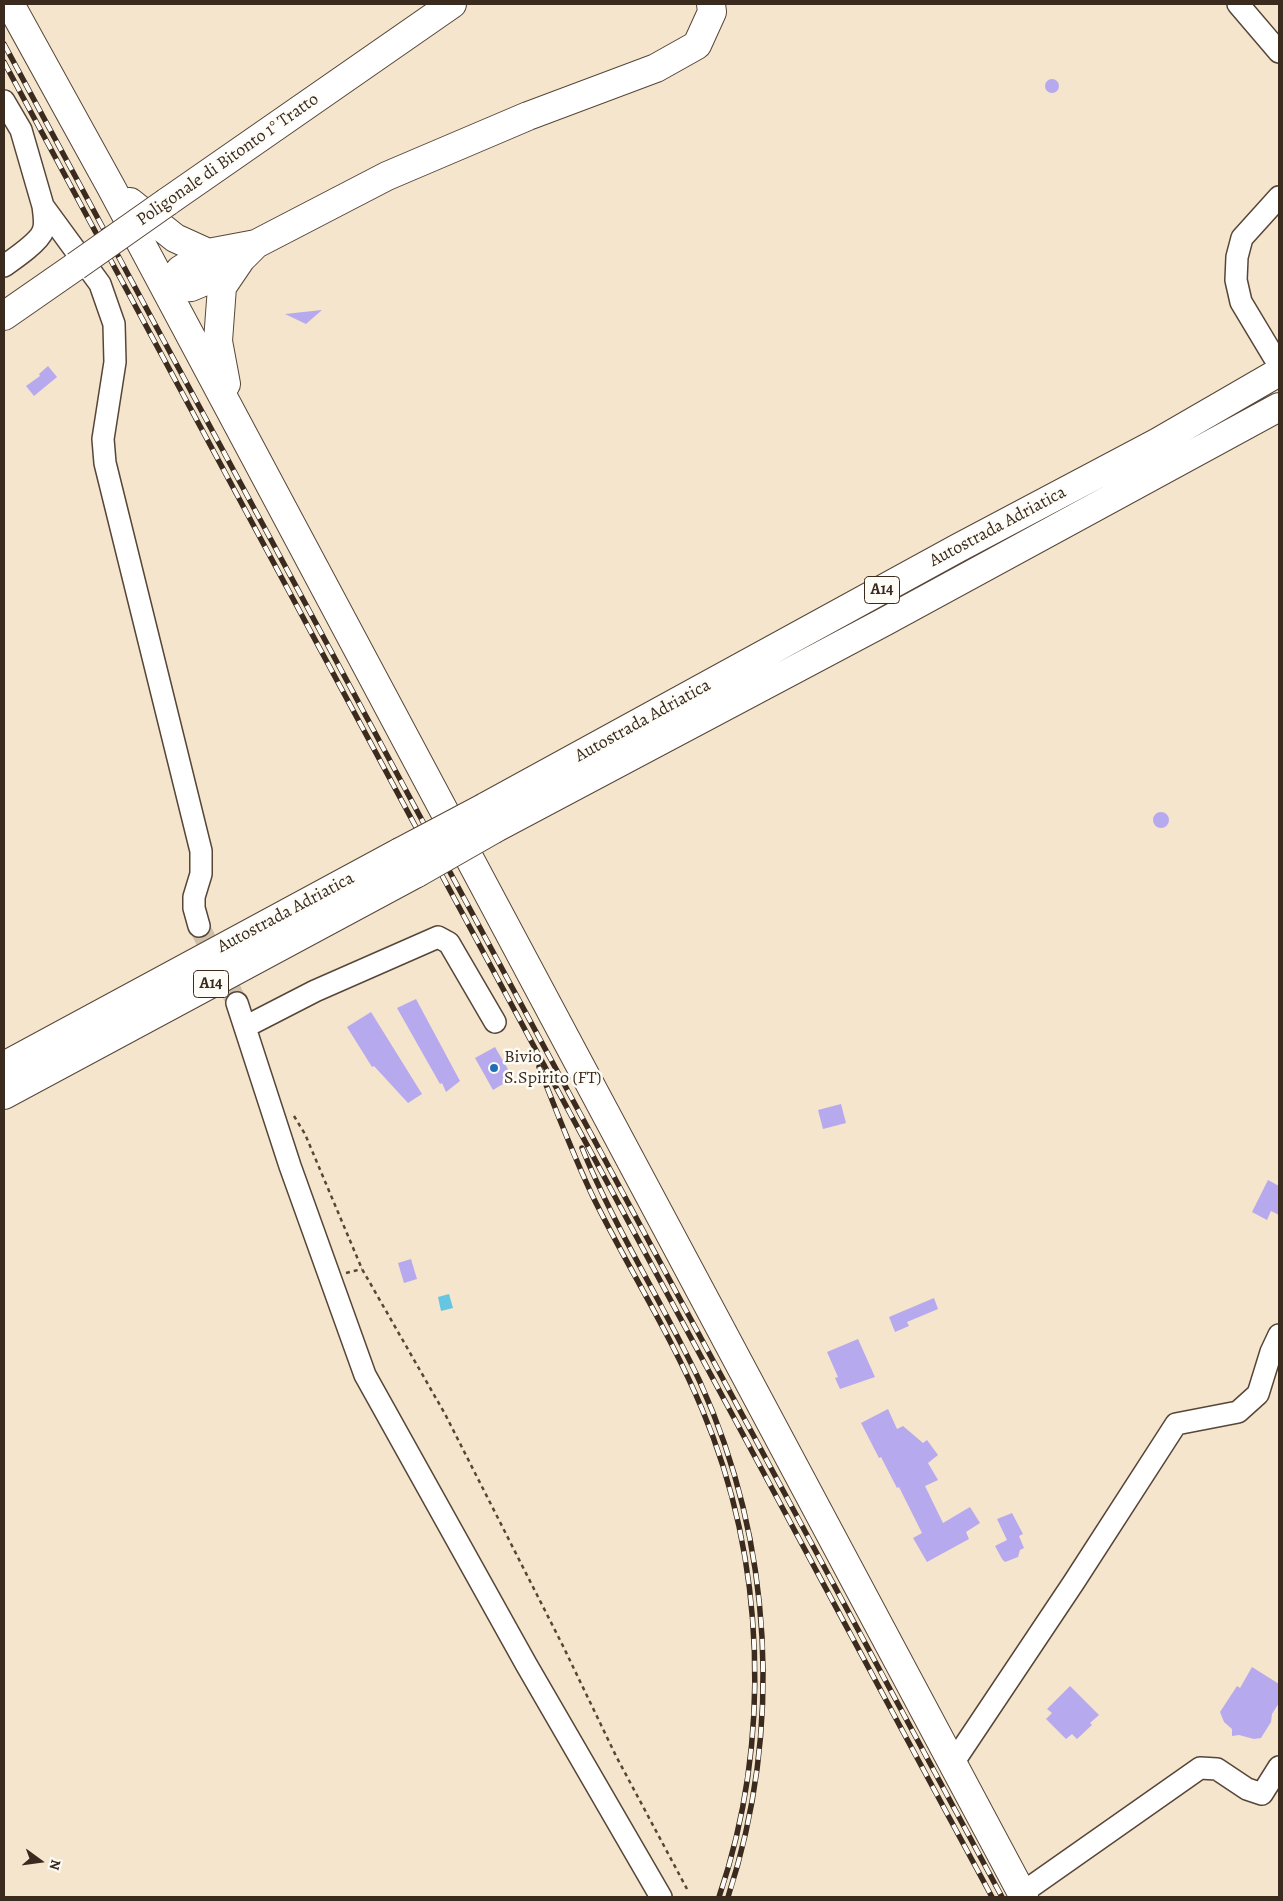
<!DOCTYPE html>
<meta charset="utf-8">
<style>
body{margin:0}
#map{position:relative;width:1283px;height:1901px;overflow:hidden;background:#f4e5cc;font-family:Alegreya,serif}
canvas{display:block}
.frame{position:absolute;inset:0;border:5px solid #3b2a1e;pointer-events:none}
.north{position:absolute;left:15px;top:1836px;width:50px;height:50px;-webkit-text-stroke:4px #fdfcf7;paint-order:stroke;rotate:104deg;font-size:14px;font-weight:700;line-height:20px;text-align:center;color:#3b2a1e}
.north::after{content:'';display:block;margin:auto;width:18px;height:22px;background:#3b2a1e;clip-path:polygon(50% 0,100% 100%,50% 72%,0 100%)}
</style>
<div id="map">
<canvas width="1283" height="1901"></canvas>
<div class="frame"></div>
<div class="north">N</div>
</div>
<script>
const c = document.querySelector('canvas').getContext('2d');
c.lineJoin = 'round';
function fillPath(path, color) { c.fillStyle = color; c.fill(path, 'evenodd'); }
function trace(path, color, width, dash) { c.strokeStyle = color; c.lineWidth = width; c.lineCap = dash ? 'butt' : 'round'; c.setLineDash(dash || []); c.stroke(path); }
function write(font, color, halo, rows, align = 'center') {
  c.font = font + ' Alegreya,serif'; c.lineWidth = 5; c.setLineDash([]); c.textBaseline = 'middle'; c.strokeStyle = halo; c.fillStyle = color; for (const [text, x, y, turn = 0] of rows) {
    c.save(); c.translate(x, y); c.rotate((+turn || 0) * Math.PI / 180); c.textAlign = isNaN(turn) ? turn : align; if (halo) c.strokeText(text, 0, 0); c.fillText(text, 0, 0); c.restore();
  }
}
const water = new Path2D(`
 M449,1294L453,1308L441,1311L438,1297Z`);
const building = new Path2D(`
 M1045 86a7 7 0 1 1 14 0a7 7 0 1 1-14 0Z
 M322,310L306,324L285,314Z
 M48,366L57,377L34,396L26,386L40,376L39,374Z
 M1153 820a8 8 0 1 1 16 0a8 8 0 1 1-16 0Z
 M416,999L460,1081L446,1092L442,1083L440,1084L397,1008Z
 M371,1012L422,1094L408,1103L374,1066L372,1067L347,1027Z
 M495,1047L513,1078L493,1090L475,1058Z
 M841,1104L846,1123L823,1129L818,1110Z
 M1268,1180L1279,1186V1215L1271,1211L1267,1220L1252,1212Z
 M411,1259L417,1279L404,1283L398,1263Z
 M934,1298L938,1309L907,1322L909,1326L895,1332L889,1317Z
 M858,1339L875,1377L840,1389L835,1378L838,1377L827,1352Z
 M888,1409L897,1429L903,1426L923,1443L927,1440L938,1455L928,1463L938,1480L925,1486L943,1523L970,1507L980,1523L966,1532L969,1539L927,1562L913,1538L922,1533L899,1487L897,1488L881,1457L879,1458L861,1423Z
 M1012,1513L1023,1534L1019,1536L1024,1548L1020,1550L1018,1557L1005,1562L1002,1559L995,1546L1007,1540L997,1519Z
 M1252,1667L1279,1684V1703L1272,1714L1271,1722L1261,1738L1254,1739L1239,1735L1232,1736V1729L1224,1722L1220,1712L1237,1686L1240,1688Z
 M1070,1686L1099,1715L1090,1723L1092,1725L1077,1739L1072,1734L1066,1739L1046,1719L1052,1713L1047,1709Z`);
const minorTunnel = new Path2D(`
 M199,926L237,1003`);
const path = new Path2D(`
 M294,1116L305,1134L362,1269L445,1414L563,1646L616,1756L687,1889
 M346,1273L362,1269`);
const minor = new Path2D(`
 M1238,4L1279,52
 M4,101L21,130L43,206C44,214 46,224 43,231C39,242 14,259 4,266
 M43,206L100,284L114,324L115,362L103,439L105,463L201,851V874L194,897V908L199,926
 M1274,357L1241,302L1236,280L1237,257L1242,238L1279,197
 M237,1003L290,1166L365,1375L526,1664L661,1897
 M245,1027L315,991L438,937L449,943L495,1022
 M953,1763L1074,1582L1176,1424L1238,1412L1258,1394L1271,1352L1279,1335
 M1022,1893L1200,1768L1217,1769L1247,1789L1262,1794L1279,1767`);
const major = new Path2D(`
 M10,4L111,187L1024,1897
 M130,202L175,238L208,253
 M167,202L452,4
 M166,289L180,270L208,253L256,244L387,176L528,116L656,68L697,45L712,12L711,4
 M166,289L191,287L234,269
 M4,316L76,266
 M226,384L218,341L222,287L241,259L256,244`);
const highway = new Path2D(`
 M485,807L958,548L1158,442L1279,372
 M494,829L884,622L1279,407
 M4,1066L400,852
 M4,1095L417,873`);
const rail = new Path2D(`
 M4,44L1002,1897
 M4,62L992,1897
 M539,1067C557,1112 574,1158 595,1201C630,1271 672,1337 702,1409C766,1561 772,1741 719,1897
 M582,1148C615,1229 663,1303 700,1382C773,1544 783,1728 728,1897`);
const majorBridge = new Path2D(`
 M76,266L167,202`);
const highwayBridge = new Path2D(`
 M400,852L485,807
 M417,873L494,829`);
const markers = [
 [494,1068,5,"#1f6fb2"]
];
const shields = [
 [882,590,35],
 [211,984,35]
];
const shieldNames = [
 ["A14",882,590],
 ["A14",211,984]
];
const streetNames = [
 ["Poligonale di Bitonto 1° Tratto",228,160,-35],
 ["Autostrada Adriatica",998,527,-28],
 ["Autostrada Adriatica",643,721,-29],
 ["Autostrada Adriatica",286,913,-28]
];
const poiNames = [
 ["Bivio",504,1058],
 ["S.Spirito (FT)",504,1079]
];
fillPath(water, '#64c6e2');
fillPath(building, '#b7a9ee');
trace(minorTunnel, '#cfc0a9', 21, [21, 11]);
trace(minor, '#574638', 24);
trace(major, '#574638', 30);
trace(highway, '#574638', 30);
trace(path, '#574638', 2.5, [4, 4]);
trace(minor, '#fff', 21);
trace(major, '#fff', 28);
trace(highway, '#fff', 28);
trace(rail, '#3b2a1e', 5.5);
trace(rail, '#fdfcf7', 4, [11]);
trace(majorBridge, '#574638', 30, []);
trace(highwayBridge, '#574638', 30, []);
trace(majorBridge, '#fff', 28);
trace(highwayBridge, '#fff', 28);
for (const [x, y, r, color] of markers) { const dot = new Path2D(); dot.arc(x, y, r, 0, 2 * Math.PI); c.fillStyle = color; c.fill(dot); trace(dot, '#fdfcf7', 2); }
for (const [x, y, w] of shields) { const box = new Path2D(); box.roundRect(x - w / 2, y - 13.5, w, 27, 4); c.fillStyle = '#fdfcf7'; c.fill(box); trace(box, '#3b2a1e', 1); }
write('bold 16px', '#3b2a1e', null, shieldNames);
write('18px', '#3b2a1e', '#fdfcf7', streetNames);
write('18px', '#3b2a1e', '#fdfcf7', poiNames, 'left');
</script>
